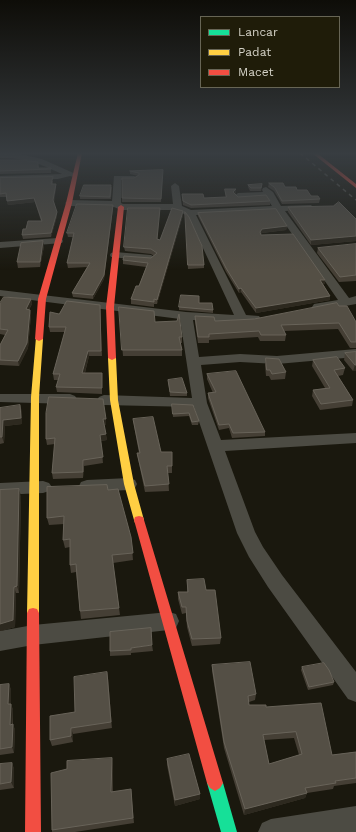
<!DOCTYPE html>
<style>
body{margin:0}
#map{position:relative;width:356px;height:832px;overflow:hidden;background:#1a180e;font-family:"Work Sans",sans-serif}
canvas{display:block}
.legend{position:absolute;left:200px;top:16px;width:140px;height:72px;box-sizing:border-box;background:#1f1c09;border:1px solid #676555;margin:0;padding:5px 7px;list-style:none;font-size:12px;color:#d4d2c7}
.legend li{display:flex;align-items:center;gap:8px;height:20px}
.legend b{width:20px;border:1px solid #676555}
</style>
<div id="map">
<canvas width="356" height="832"></canvas>
<ul class="legend">
<li><b style="height:5px;background:#16e098"></b>Lancar</li>
<li><b style="height:5px;background:#ffcf43"></b>Padat</li>
<li><b style="height:5px;background:#f24e42"></b>Macet</li>
</ul>
</div>
<script>
const c = document.querySelector('canvas').getContext('2d');
c.lineJoin = 'round';
function fillPath(path, color) { c.fillStyle = color; c.fill(path, 'evenodd'); }
function trace(path, color, width, dash) { c.strokeStyle = color; c.lineWidth = width; c.lineCap = dash ? 'butt' : 'round'; c.setLineDash(dash || []); c.stroke(path); }
const street = new Path2D(`
 M0,154H19L42,159L78,175L74,177L70,176L58,179L0,180V176L62,174C38,163 27,158 0,158Z
 M114,176H134L138,178L134,180H121V203L123,204H173L171,186L175,183L179,186L182,206L191,210L272,206L266,197L238,199L234,196L238,193L263,192L262,190L263,188L266,187L273,192L281,206L311,205L313,207L311,209L308,210L285,211L349,298L356,296V304L318,311L314,310L312,307L314,304L338,300L276,211L196,215L246,315L259,316L261,319L259,322C239,327 214,322 193,320L199,357L240,354L277,356L356,349V357L277,364L240,362L201,365L207,403L221,440L356,433V443L225,451L255,532L263,547L282,575L356,672V702L348,699L268,587L249,557L237,533L194,407L104,405L99,403L97,400L99,397L104,395L192,398L180,319L0,296V290L186,312L234,315L190,220L186,215L176,210H121L114,207L69,206L65,203L69,200L112,201Z
 M58,238L62,239L63,241L62,243L0,248V242Z
 M115,252L151,255L156,258L151,261L111,257L110,255L111,253Z
 M0,394H70L75,396L77,399L75,402L70,404L0,402Z
 M129,478L135,480L137,484L135,488L129,490L87,492L81,490L79,486L81,482L87,480Z
 M43,481L49,483L52,487L49,491L43,493L0,495V483Z
 M169,612L176,614L179,621L176,628L169,630L33,645L0,651V631L33,625Z
 M356,806V832H258L262,823L271,819Z`);
const fast = new Path2D(`
 M215,775L220,778L223,783L237,832H221L207,783L210,778Z`);
const slow = new Path2D(`
 M36,337H39L43,339L39,397V613L37,617L33,618L29,617L27,613L31,397Z
 M109,356H115L116,358L118,400L134,484L144,520L143,523L139,524L135,523L134,520L124,484L110,400L108,358Z`);
const jam = new Path2D(`
 M78,153H82L72,203L46,299L43,339L39,341L35,339L38,299L66,203Z
 M312,153H317L356,184V188Z
 M121,205L124,207L114,307L116,358L112,360L108,358L106,307L118,207Z
 M139,516L143,517L144,520L223,783L220,788L215,791L210,788L207,783L134,520L135,517Z
 M33,608L37,609L39,613L41,832H25L27,613L29,609Z`);
const rail = new Path2D(`
 M300,153L356,200`);
const wall = new Path2D(`
 M0,160L27,161L39,166V168H51V173L0,174Z
 M163,170L161,202H122V178H134L138,176L130,174V171Z
 M0,178L53,181V184L56,187L54,202L57,216L51,237L23,239L22,235L26,229L41,221L35,202L8,205L6,197H0Z
 M269,183L297,190L320,199L319,203L282,204L274,191L268,187Z
 M248,185L262,187L261,191H250L248,187Z
 M112,187L111,199H80V196Z
 M225,189H236V193L235,194L238,197L270,201V205L191,208L183,205L182,194L204,198H226Z
 M288,207L356,219V241L311,245L288,212Z
 M113,208L104,279L93,299L73,297L72,293L87,267L68,268L67,263L73,237H68L67,233Z
 M160,208L157,239L160,240L183,215L157,304H154V307L131,304V299L139,286L146,267L123,264V260L151,258L154,256L151,254L125,251L124,247Z
 M198,213L287,226L286,230L262,233L261,234V235L325,284H323L330,296V300L256,313L241,292L239,293L226,272L198,216Z
 M185,216L204,265V268L188,269Z
 M356,244V281L339,282L317,253L318,248Z
 M44,246L40,267L18,268L17,262Z
 M31,299L32,304L29,310H30L31,315L28,348L19,366L0,365V345L5,335L0,334V303Z
 M199,303L213,310V313L179,310V307Z
 M100,305L102,356H89L85,373H102V394L57,392L56,387L58,380H54L53,374L65,332H50L49,327L59,314Z
 M339,306L356,322V348H350L338,329L284,331L286,335L285,341H260L258,337L209,340V343H198L195,322V316L215,321L254,319Z
 M119,307L155,322L182,337V343H180L182,350V356H123Z
 M356,352V371H353L344,360L345,353Z
 M266,358L286,372L285,379L271,380L269,376H266L265,365Z
 M313,360L345,368L343,375L338,376L353,400L352,406L320,410L312,396L313,390L325,388L312,366Z
 M207,374L265,432V436L232,438L229,428L219,430L208,398V393H213L207,379Z
 M168,380L187,393V396H170Z
 M172,404L193,405L199,421L198,425H192L189,416L173,417Z
 M0,408L22,411V424L5,426L4,443L0,444Z
 M46,413L106,425H104L107,440L101,441L103,463L84,466L83,478L53,479L52,473L55,444L47,445L46,439Z
 M133,419L161,452H172V473H168L169,491L145,492L138,459L137,453H139L134,426Z
 M108,490L131,537L133,560L113,563L120,615L81,619L80,611L76,572L71,573L70,565V547L65,548L63,540L64,524L49,525L47,518Z
 M21,496L19,593H16L15,627L0,631Z
 M187,580L206,590L221,638L220,644L192,646L187,627L186,613L182,614L178,599V592H187Z
 M152,645L153,651L131,653V655L110,656V651Z
 M212,665L256,694L255,700L249,702V705L266,707L332,755L356,752V783L334,786L333,789L307,793L305,798L244,815L224,748L212,671ZM294,738L299,755L269,764L264,740Z
 M302,667L334,682L333,685L308,690L301,670Z
 M108,678L112,728L73,734V742L52,746L50,740L75,712Z
 M9,684L11,690V704L13,710V724L15,730L14,753L0,755V685Z
 M167,759L200,799L175,806L167,765Z
 M12,763L14,769V788L0,790V764Z
 M113,764V792L131,789L134,823L75,832H52V830Z`);
const shadedWall = new Path2D(`
 M56,184V187L54,204L53,200Z
 M236,189V193L232,196L233,192Z
 M34,198L35,202L8,205L7,201Z
 M113,205V208L104,279L93,299V295Z
 M160,208V212L157,243V239Z
 M183,211V215L157,304V300Z
 M57,212V216L51,237V233Z
 M287,226L286,230L262,233L260,235V232L262,229Z
 M356,236V241L311,245V240Z
 M43,241L44,246L40,267V262Z
 M320,280H325V284H320Z
 M241,288V292L239,293V289Z
 M330,296V300L256,313V308Z
 M31,299L32,304L26,314V309Z
 M30,310L31,315L28,348L19,366L18,361Z
 M88,351L89,356L83,379L82,373Z
 M355,365H356V371H353Z
 M20,405L22,411V424L5,426L4,443L2,437L3,420Z
 M103,419H106V425H104Z
 M106,434L107,440L100,441V435Z
 M83,460L84,466L83,478Z
 M19,489L21,496L19,593L17,586Z
 M14,587L16,593L15,627L0,631V624Z
 M107,672L108,678L112,728L111,722Z
 M9,684L11,690V710L8,704Z
 M11,704L13,710L12,730L10,725Z
 M13,724L15,730L14,753L12,747Z
 M71,728L73,734V742L71,736Z
 M112,758L113,764L112,797L111,792Z
 M12,763L14,769V788L11,782Z
 M307,793L305,798L244,815L245,809Z
 M200,794V799L175,806V800Z`);
const building = new Path2D(`
 M0,160H27V161L38,162V168H51V169L0,171Z
 M163,170L161,199L122,198V178H134L139,175V173L130,171Z
 M53,177L51,184H56L53,200L57,212L51,233L22,235L23,229H26L28,221H42L34,198L7,201L6,193L0,194V178Z
 M269,183H283L285,187H296L297,190H307L311,196H318L320,199L282,201L275,188Z
 M262,184L261,188H251L248,185Z
 M84,185H111L110,197L80,196Z
 M225,189H236L233,192L238,197L266,195L270,201L191,205L183,201L182,194H203L204,198L226,197Z
 M339,202L356,219V236L311,240L288,207L333,206Z
 M77,204L113,205L104,275L93,295L72,293L90,263H67L74,233H67Z
 M128,208H160L157,239L160,240L172,208L183,211L157,300L154,299V302L131,299L136,286H139L148,263L123,260L124,256L151,258L157,253L151,249L124,247Z
 M276,209L287,226L262,229L260,232L261,235L293,234L325,280H320L330,296L256,308L241,288L239,289L226,268L198,213Z
 M185,212L189,217L202,246L204,265H188Z
 M43,241L40,262H17L21,243Z
 M356,244V275L340,277L318,248Z
 M181,295L199,296V303H212L213,310L179,307Z
 M4,297L31,299L26,309L30,310L27,343L18,361L0,360V345L8,330L0,329V303Z
 M67,301L100,305L101,351H88L82,373H102V388L56,387L60,374H53L66,327H49L50,312L59,314Z
 M337,303L339,306H347L356,322V342H351L339,323L281,325L286,335H261L259,331L209,334V337H198L195,316L214,317L215,321L254,319Z
 M119,307L154,311L155,322L177,321L179,314L182,337H179L182,350H122Z
 M356,352V365H355L345,353Z
 M337,357L345,368L334,370L353,400L321,404L313,390L330,388L313,360Z
 M266,358L279,359L286,372L272,374L270,370H267Z
 M236,371L265,432L233,433L229,424L219,425L208,393L216,392L207,374Z
 M182,378L187,393L170,392L168,380Z
 M49,397L103,399L106,419H103L106,434L100,435L103,457L83,460V472L52,473L55,438L46,439V413Z
 M172,404L193,405L199,421L192,422L189,413L173,414Z
 M20,405L21,418L3,420L2,437H0V408Z
 M153,417L161,452H172V466H167L169,484L145,486L137,453H140L133,419Z
 M107,485L108,490L118,489L131,537L133,553L112,555L119,608L80,611L76,564L70,565V539L63,540L64,516L47,518V487Z
 M19,489L17,586L14,587L13,620L0,624V490Z
 M204,579L206,590H215L221,638L192,639L187,621L186,607H182L178,592H188L187,580Z
 M151,628L152,645L131,648V650L110,651V632Z
 M250,662L256,694L248,696L249,705H266V707L321,703L332,755L356,752V778L335,781L336,783L305,788L307,793L245,809L224,742L212,665ZM296,732L302,754L269,764L263,735Z
 M324,663L329,670L334,682L309,687L302,667Z
 M107,672L111,722L71,728V736L50,740V716L75,712L74,677Z
 M9,684L8,704H11L10,725L13,724L12,747L0,749V685Z
 M189,754L200,794L175,800L167,759Z
 M112,758L111,792L131,789L133,818L52,830L51,773L67,769V761Z
 M12,763L11,782L0,784V764Z`);
fillPath(street, '#4c4b43');
fillPath(fast, '#16e098');
fillPath(slow, '#ffcf43');
fillPath(jam, '#f24e42');
trace(rail, '#5a5952', 1.5, [4, 4]);
fillPath(wall, '#453f35');
fillPath(shadedWall, '#2d291f');
fillPath(building, '#544f45');
trace(building, '#686359', 1);
const sky = c.createLinearGradient(0, 0, 0, 270);
sky.addColorStop(0, '#0e0d08');
sky.addColorStop(0.57, '#383d41');
sky.addColorStop(1, '#383d4100');
c.fillStyle = sky;
c.fillRect(0, 0, 356, 270);
</script>
